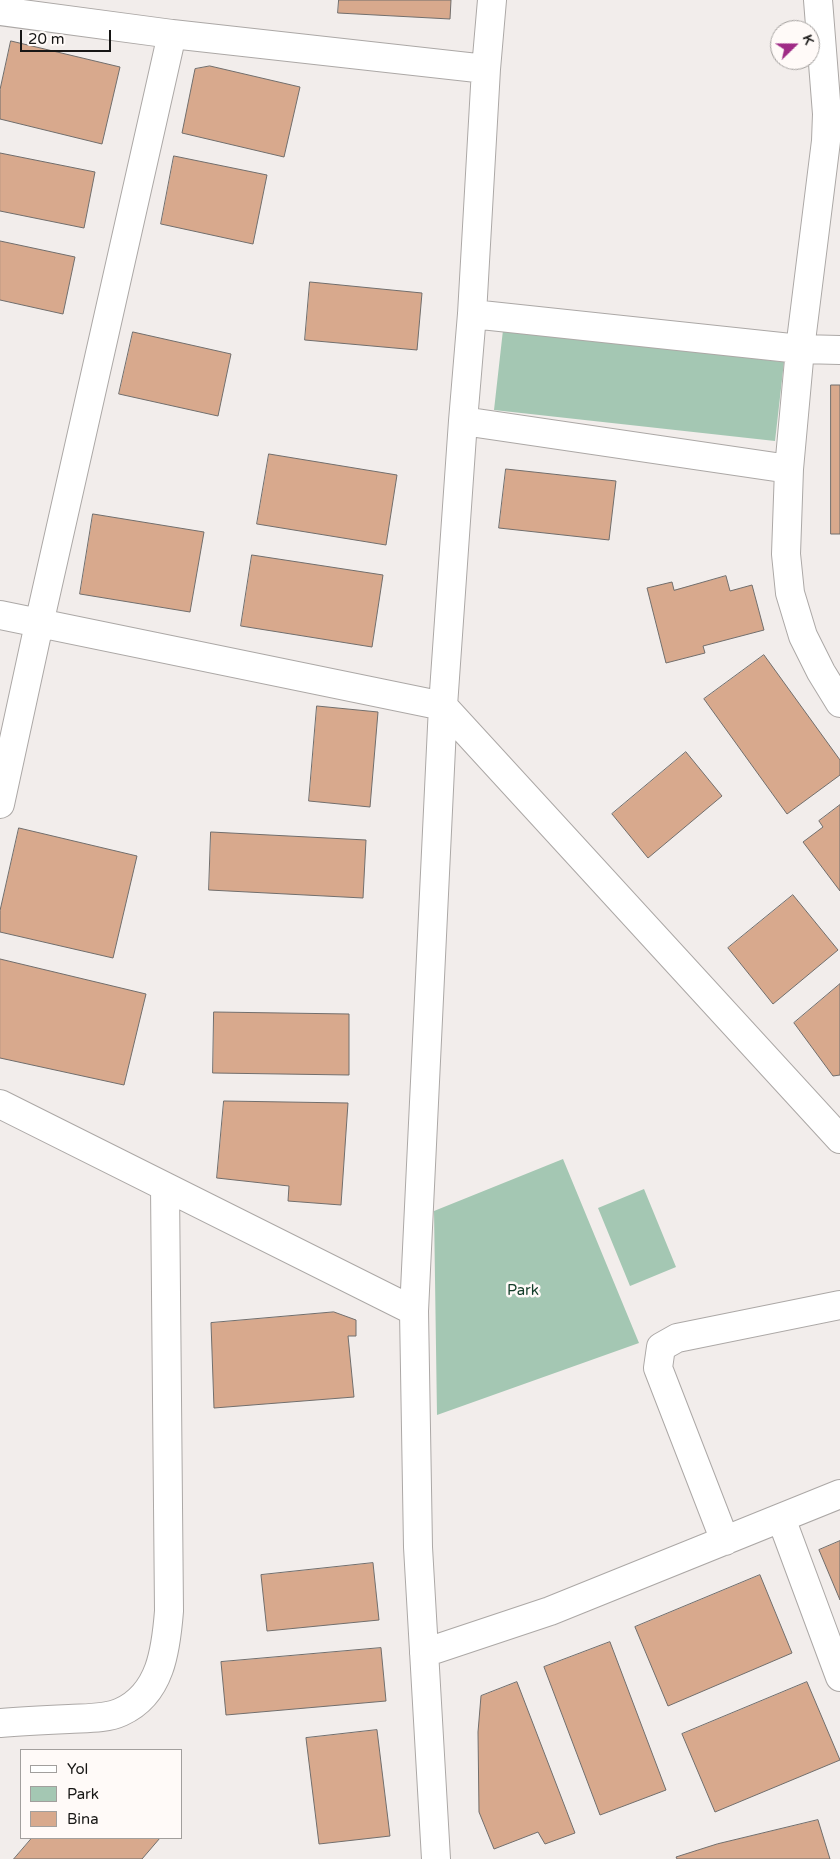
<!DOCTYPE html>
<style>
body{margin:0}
#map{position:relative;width:840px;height:1859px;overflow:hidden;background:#f2edeb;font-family:"Varela Round",sans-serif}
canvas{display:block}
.legend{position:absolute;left:20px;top:1749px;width:162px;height:90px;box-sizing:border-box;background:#fffaf8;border:1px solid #a29f9d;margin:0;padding:6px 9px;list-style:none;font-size:15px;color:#171615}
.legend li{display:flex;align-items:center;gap:10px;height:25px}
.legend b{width:25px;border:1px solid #a29f9d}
.north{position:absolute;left:770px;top:20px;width:50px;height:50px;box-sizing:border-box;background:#fffaf8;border:1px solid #a29f9d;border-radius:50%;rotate:68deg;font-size:14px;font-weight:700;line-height:20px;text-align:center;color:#171615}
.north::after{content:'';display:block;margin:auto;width:18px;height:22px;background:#9f2b86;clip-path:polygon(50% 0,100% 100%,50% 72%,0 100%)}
.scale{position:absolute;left:20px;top:30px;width:91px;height:22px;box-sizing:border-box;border:2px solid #171615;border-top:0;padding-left:6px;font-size:15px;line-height:18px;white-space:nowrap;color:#171615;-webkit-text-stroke:4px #fffaf8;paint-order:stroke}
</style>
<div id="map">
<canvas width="840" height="1859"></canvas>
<ul class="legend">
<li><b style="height:6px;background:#fff"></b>Yol</li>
<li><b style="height:14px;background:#a4c7b3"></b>Park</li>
<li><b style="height:14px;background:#d8a98d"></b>Bina</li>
</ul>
<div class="north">K</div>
<div class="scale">20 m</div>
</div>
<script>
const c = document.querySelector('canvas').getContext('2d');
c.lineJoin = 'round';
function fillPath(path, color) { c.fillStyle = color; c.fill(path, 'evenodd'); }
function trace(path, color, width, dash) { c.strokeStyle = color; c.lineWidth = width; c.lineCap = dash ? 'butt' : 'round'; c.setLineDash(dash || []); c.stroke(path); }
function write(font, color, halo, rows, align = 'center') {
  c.font = font + ' "Varela Round",sans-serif'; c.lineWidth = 5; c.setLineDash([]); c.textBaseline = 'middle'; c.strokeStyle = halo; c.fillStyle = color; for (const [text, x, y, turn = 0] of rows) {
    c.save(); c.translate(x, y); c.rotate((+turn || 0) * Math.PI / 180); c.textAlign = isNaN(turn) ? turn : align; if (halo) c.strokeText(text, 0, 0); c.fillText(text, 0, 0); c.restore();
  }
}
const green = new Path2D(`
 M503,330L784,362L775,441L494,410Z
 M563,1159L639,1343L437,1415L434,1211Z
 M644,1189L676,1267L630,1286L598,1208Z`);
const building = new Path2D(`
 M339,0H451L450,19L338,13Z
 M11,41L120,67L102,144L0,119V90Z
 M210,66L300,87L284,157L182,133L195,69Z
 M0,153L95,172L84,228L0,211Z
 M174,156L267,175L253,244L161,224Z
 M0,241L75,257L63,314L0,300Z
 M310,282L422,293L417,350L305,340Z
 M133,332L231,354L218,416L119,394Z
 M831,385H840V534H831Z
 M269,454L397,475L386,545L257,524Z
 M506,469L616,481L609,540L499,528Z
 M93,514L204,532L190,612L80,594Z
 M252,555L383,575L372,647L241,626Z
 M726,576L730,591L752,585L764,630L703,646L705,653L666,663L647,588L672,582L674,590Z
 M764,655L840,760V775L787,814L704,699Z
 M317,706L378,712L370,807L309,801Z
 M686,752L722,796L648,858L612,814Z
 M840,805V891L803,842L823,827L819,821Z
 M19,828L137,856L113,958L0,932V911Z
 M211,832L366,840L363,898L209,890Z
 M793,895L838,950L773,1004L728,948Z
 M0,959L146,994L124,1085L0,1058Z
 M840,984V1075L833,1076L794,1023Z
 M214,1012L349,1014V1075L213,1073Z
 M224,1101L348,1103L341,1205L288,1201L289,1186L217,1178Z
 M334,1312L356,1320V1336H348L354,1397L214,1408L211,1323Z
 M840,1541V1600L819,1550Z
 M373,1563L379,1620L267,1631L261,1575Z
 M760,1575L792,1653L668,1706L635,1627Z
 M610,1642L666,1790L600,1815L544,1667Z
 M381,1648L386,1701L226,1715L221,1662Z
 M517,1682L575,1833L545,1844L538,1832L494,1849L479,1812L478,1732L481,1696Z
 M807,1682L840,1760L715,1812L682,1734Z
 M377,1730L390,1836L319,1844L306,1738Z
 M818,1820L830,1859H677L676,1857L717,1844Z
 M32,1838H160L142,1859H14Z`);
const minor = new Path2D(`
 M818,0L827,114L826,141L800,349L789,469L786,554L790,593L803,636L821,672L840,703
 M0,11L172,34
 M472,314L800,349L840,350
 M463,421L789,469
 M0,615L443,706L840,1139
 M0,804L39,624L172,34L486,69
 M0,1104L414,1311
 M781,1518L840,1677
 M725,1541L658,1368L661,1347L677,1338L840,1305
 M424,1653L550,1611L840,1494
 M0,1723C23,1721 46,1720 69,1719C86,1718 106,1719 121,1712C161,1694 166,1649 169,1611L165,1187
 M436,1859L418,1547L414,1311L443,706L463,421L472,314L486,69L492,0`);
const parkNames = [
 ["Park",523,1291]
];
fillPath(green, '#a4c7b3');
fillPath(building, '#d8a98d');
trace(building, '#716e6c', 1);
trace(minor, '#aca8a6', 30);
trace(minor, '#fff', 28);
write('15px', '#133d29', '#fffaf8', parkNames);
</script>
